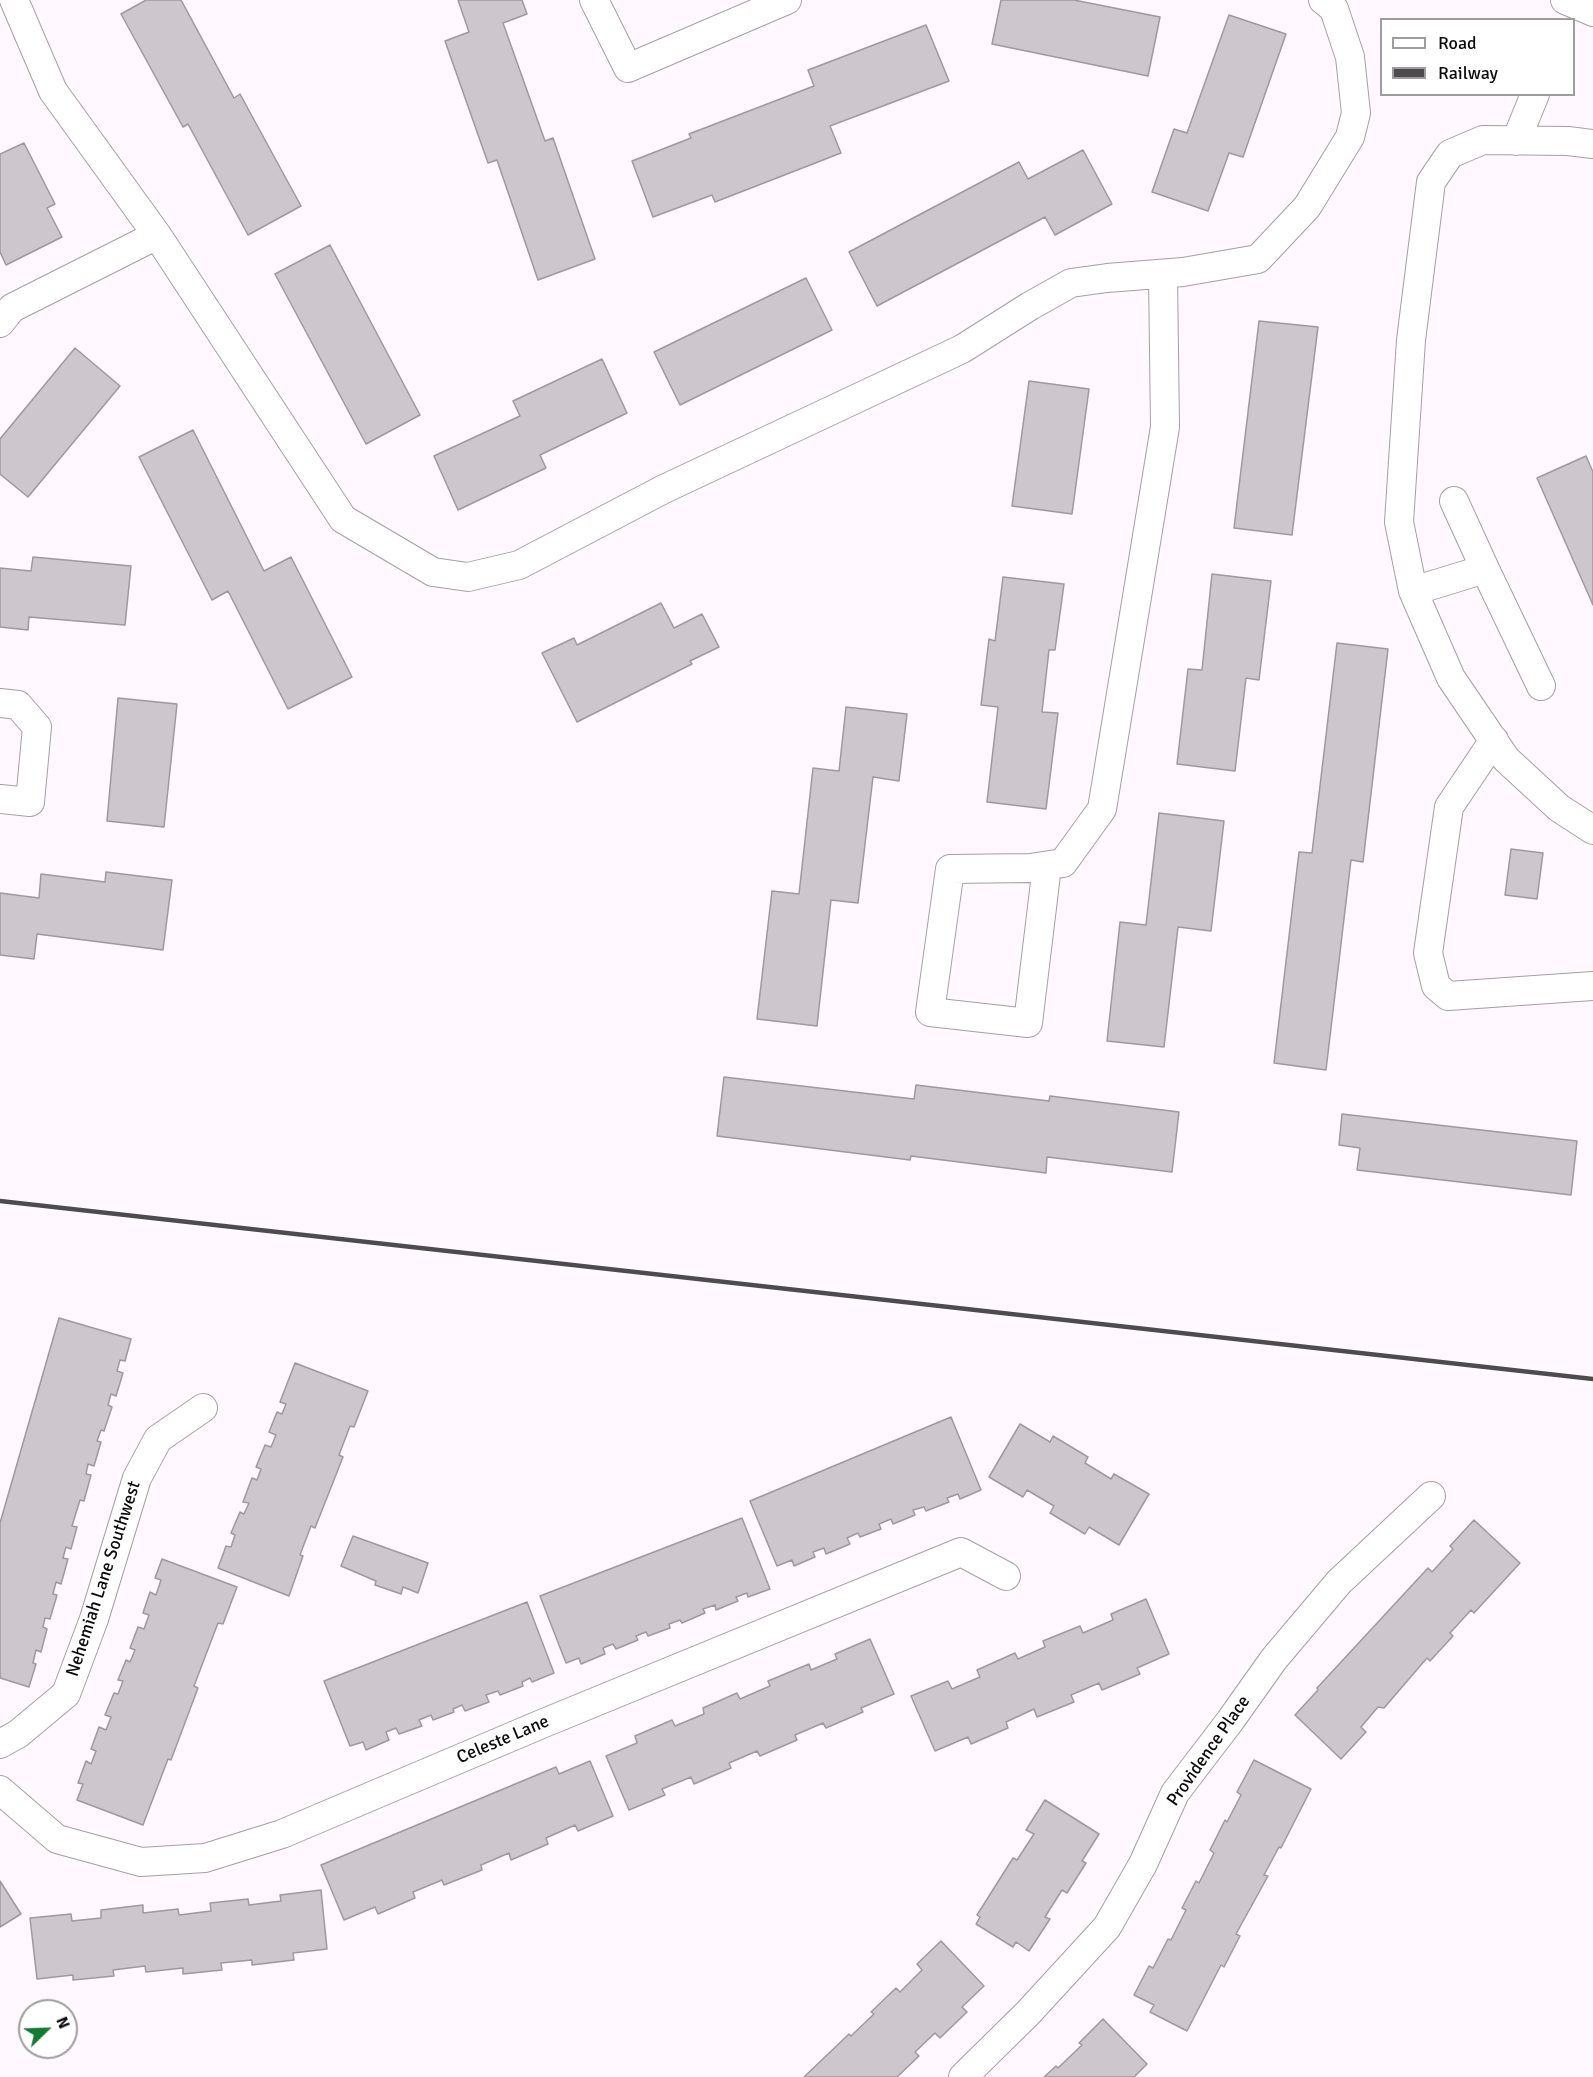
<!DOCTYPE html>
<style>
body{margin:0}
#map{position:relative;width:1593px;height:2077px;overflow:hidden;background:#fff8fe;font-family:Signika,sans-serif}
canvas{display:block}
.legend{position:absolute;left:1380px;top:18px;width:195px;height:78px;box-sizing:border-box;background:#fff;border:2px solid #9e9d9e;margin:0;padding:8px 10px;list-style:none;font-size:18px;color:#0c0a0c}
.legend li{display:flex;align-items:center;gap:12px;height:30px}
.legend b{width:30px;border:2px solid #9e9d9e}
.north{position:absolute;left:18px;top:1999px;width:60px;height:60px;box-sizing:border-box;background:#fff;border:2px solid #9e9d9e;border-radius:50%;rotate:67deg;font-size:16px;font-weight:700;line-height:24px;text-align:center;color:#0c0a0c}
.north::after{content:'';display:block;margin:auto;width:21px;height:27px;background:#117c30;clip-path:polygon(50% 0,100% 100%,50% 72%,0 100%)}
</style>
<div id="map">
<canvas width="1593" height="2077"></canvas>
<ul class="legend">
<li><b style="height:8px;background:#fff"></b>Road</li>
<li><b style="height:8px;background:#4e4b4e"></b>Railway</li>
</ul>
<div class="north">N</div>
</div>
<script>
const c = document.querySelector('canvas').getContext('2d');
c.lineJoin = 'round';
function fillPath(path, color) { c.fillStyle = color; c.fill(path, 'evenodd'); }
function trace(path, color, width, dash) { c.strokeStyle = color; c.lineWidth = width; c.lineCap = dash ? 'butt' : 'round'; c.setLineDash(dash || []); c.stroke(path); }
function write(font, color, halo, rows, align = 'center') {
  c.font = font + ' Signika,sans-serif'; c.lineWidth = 5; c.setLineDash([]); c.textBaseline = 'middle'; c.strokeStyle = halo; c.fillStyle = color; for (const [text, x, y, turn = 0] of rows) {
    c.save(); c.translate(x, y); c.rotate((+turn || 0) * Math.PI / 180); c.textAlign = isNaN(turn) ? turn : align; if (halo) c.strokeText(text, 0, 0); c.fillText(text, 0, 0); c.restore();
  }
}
const building = new Path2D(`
 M146,0H181L234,98L240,94L301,206L248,235L188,124L183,127L121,14Z
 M458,0H522L527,14L503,23L545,141L553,138L595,259L538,280L497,160L488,163L445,41L469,32Z
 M1001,0H1074L1160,17L1148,76L992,44Z
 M1229,15L1286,34L1243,157L1229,153L1208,211L1152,192L1174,129L1187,133Z
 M926,25L949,81L830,126L841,153L715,202L712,195L653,217L632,161L691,138L689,134L814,86L808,70Z
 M24,143L55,204L47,208L62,237L6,265L0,252V154Z
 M1083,150L1112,204L1055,235L1045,217L877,306L849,252L1019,162L1028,179Z
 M330,245L420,415L366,444L275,274Z
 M806,278L832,330L680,405L654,352Z
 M1259,321L1318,327L1292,535L1234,528Z
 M75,348L120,386L28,497L0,474V439Z
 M602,359L627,413L540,455L546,468L458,510L434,456L520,416L513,401Z
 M1029,381L1089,389L1072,514L1012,506Z
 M193,430L264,571L291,557L352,677L288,709L228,591L212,600L139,457Z
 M1586,456L1593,472V605L1537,478Z
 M33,557L131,566L125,625L29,617L28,630L0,627V568L31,571Z
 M1212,574L1271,581L1259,680L1246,678L1235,771L1177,764L1188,669L1202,670Z
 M1003,577L1064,584L1055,650H1049L1042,712L1058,713L1046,809L987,802L998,707L981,705L989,639L995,641Z
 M661,603L674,628L702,614L719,647L690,661L692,664L577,722L542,653L574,638L577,645Z
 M1337,643L1388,649L1363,862L1351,860L1326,1070L1274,1063L1299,852L1312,853Z
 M118,698L177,704L164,827L107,821Z
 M846,707L907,714L899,781L873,777L858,903L831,900L817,1026L757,1019L772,891L799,894L813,768L839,771Z
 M1159,813L1224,821L1211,931L1178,927L1164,1047L1107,1041L1120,922L1146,925Z
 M1511,849L1543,853L1537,899L1505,895Z
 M106,872L172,880L163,950L37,934L34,959L0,955V893L39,898L41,874L105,882Z
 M724,1077L914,1099L916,1085L1049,1101L1050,1096L1179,1112L1172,1172L1047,1157L1046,1173L911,1156L910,1160L717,1136Z
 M1342,1114L1577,1141L1571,1195L1357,1170L1360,1148L1339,1145Z
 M59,1318L131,1339L125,1361L120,1360L117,1371L123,1373L116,1396L111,1394L108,1405L112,1407L104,1431L101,1430L97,1441L101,1442L94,1466L88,1464L86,1474L91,1475L84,1501L80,1500L72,1526L77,1527L71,1549L66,1547L63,1558L68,1559L61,1584L56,1582L53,1594L57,1595L50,1619L45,1618L43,1627L47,1629L41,1652L36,1650L33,1663L36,1664L29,1687L0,1678V1523Z
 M295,1363L368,1391L354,1427L350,1426L339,1455L343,1457L315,1528L311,1526L300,1555L303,1556L289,1596L218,1568L226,1546L231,1547L235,1535L231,1533L240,1512L244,1514L249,1503L243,1502L252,1478L257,1480L261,1469L256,1467L265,1445L271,1447L276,1435L269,1432L277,1412L282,1414L286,1404L280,1402Z
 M951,1417L981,1490L960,1499L958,1494L947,1498L949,1502L926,1511L924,1507L913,1510L915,1515L893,1524L891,1519L879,1524L881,1529L860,1537L858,1533L847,1538L850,1544L826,1554L824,1548L813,1552L815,1557L794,1566L792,1560L777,1566L750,1501Z
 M1020,1424L1050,1442L1053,1436L1088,1457L1085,1463L1111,1479L1114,1474L1149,1494L1119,1545L1089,1527L1085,1534L1050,1513L1054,1506L1027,1490L1023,1497L989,1477Z
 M742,1518L770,1589L748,1597L747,1593L736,1597L738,1601L716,1610L715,1605L703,1609L705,1613L682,1623L680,1620L669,1624L670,1628L648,1636L646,1632L636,1636L638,1640L616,1649L613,1644L603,1648L605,1654L581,1664L579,1658L566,1663L540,1596Z
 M1474,1520L1520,1563L1474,1613L1471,1610L1450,1633L1453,1636L1430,1661L1427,1658L1384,1708L1378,1707L1361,1727L1366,1732L1341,1759L1295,1715L1318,1690L1317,1688L1428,1568L1432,1572L1453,1549L1450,1546Z
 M353,1536L428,1563L418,1593L403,1587L401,1594L375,1585L376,1581L341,1566Z
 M162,1559L237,1587L223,1624L218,1623L194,1686L198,1688L171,1760L168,1759L143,1825L77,1800L83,1784L78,1783L86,1761L91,1764L96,1751L91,1749L99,1727L106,1730L111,1717L105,1715L114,1693L118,1694L123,1681L118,1680L126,1660L130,1662L135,1650L130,1648L138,1627L144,1629L149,1615L143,1613L150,1592L156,1595L161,1580L155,1578Z
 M1146,1599L1169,1654L1137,1668L1140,1674L1102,1690L1099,1683L1071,1695L1074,1702L1037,1717L1034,1709L1006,1722L1008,1728L971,1744L968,1737L935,1751L911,1696L948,1681L952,1689L980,1677L977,1670L1015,1653L1018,1659L1045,1647L1043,1641L1080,1626L1083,1633L1113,1620L1111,1614Z
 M527,1602L554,1673L532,1682L530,1678L522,1682L523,1686L500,1695L498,1691L486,1695L489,1702L465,1711L462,1705L453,1709L454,1712L433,1720L431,1715L419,1720L422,1726L399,1734L396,1728L386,1732L389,1740L366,1750L363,1742L350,1746L324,1681Z
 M870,1639L894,1694L861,1708L863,1712L826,1728L823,1723L795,1735L797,1740L760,1756L757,1751L729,1763L731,1768L694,1784L691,1777L662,1789L665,1795L629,1810L606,1756L637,1743L635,1736L672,1720L675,1726L704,1714L703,1708L737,1693L740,1699L770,1686L768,1681L809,1664L811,1670L837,1659L835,1654Z
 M1254,1760L1311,1789L1281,1848L1279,1847L1264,1875L1268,1876L1236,1934L1240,1936L1224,1967L1221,1965L1187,2031L1150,2012L1154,2005L1134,1995L1149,1966L1153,1968L1168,1939L1171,1940L1186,1910L1182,1908L1196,1881L1199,1883L1214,1853L1210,1850L1225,1820L1227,1822L1241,1795L1237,1792Z
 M590,1761L613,1816L578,1831L575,1825L546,1838L548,1844L511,1860L509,1853L481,1865L482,1870L444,1885L442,1880L413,1892L415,1898L378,1914L375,1907L344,1920L321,1865L556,1767L559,1774Z
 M1045,1800L1099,1834L1082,1861L1086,1863L1067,1893L1062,1890L1045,1917L1050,1919L1029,1951L1016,1942L1013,1947L976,1924L980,1917L977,1915L1013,1858L1017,1860L1034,1834L1026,1830Z
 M0,1881L21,1914L0,1927Z
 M321,1890L327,1949L293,1953L294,1960L252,1965V1960L221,1963L222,1970L183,1974V1968L146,1972L145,1966L113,1970L114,1976L73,1980V1975L37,1979L30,1918L71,1914L72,1921L101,1918V1910L143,1905V1913L178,1909L179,1915L211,1911L210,1903L248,1899L249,1905L281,1901L280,1895Z
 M941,1941L984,1986L962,2007L967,2012L940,2038L935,2033L915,2052L919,2056L897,2077H804L849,2034L851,2036L874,2014L871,2012L896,1988L900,1992L922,1970L917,1964Z
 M1103,2019L1147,2064L1134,2077H1044L1056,2066L1058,2068L1082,2045L1079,2043Z`);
const minor = new Path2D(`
 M14,0L53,91L157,235L343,519L433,572L468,577L519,565L664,489L962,349L1030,306L1071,283L1107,278L1183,272L1258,259L1307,207L1350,137L1356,113L1350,57L1334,9L1323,0
 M594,0L628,68L787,0
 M1565,0L1593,12
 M1516,141L1535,94
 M1593,144L1568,141L1483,140L1450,154L1431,182L1411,340L1399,522L1413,591L1451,678L1506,759L1559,808L1593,830
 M0,323L12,308L157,235
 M1454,501L1485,569
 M1413,591L1485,569L1541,686
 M0,703L18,705L37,727L30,802L0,799
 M1494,740L1449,807L1428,953L1436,986L1448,996L1593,986
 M1047,866L1028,1023L930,1012L950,869L1030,868L1063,863L1102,809L1165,427L1163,274
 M0,1744L18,1734L66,1694L94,1619L137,1478L158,1439L203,1408
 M0,1790L57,1839L141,1862L205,1858L282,1834L544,1723L961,1552L1006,1576
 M963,2077L1028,2013L1107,1927L1143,1864L1175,1793L1230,1721L1274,1659L1339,1582L1431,1496`);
const rail = new Path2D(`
 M0,1201L1593,1379`);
const streetNames = [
 ["Nehemiah Lane Southwest",104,1579,-72],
 ["Celeste Lane",503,1740,-23],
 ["Providence Place",1209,1751,-55]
];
fillPath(building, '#cdc7cd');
trace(building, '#9f999e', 1.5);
trace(minor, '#a59fa4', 30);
trace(minor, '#fff', 28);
trace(rail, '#4e4b4e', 4.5);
write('18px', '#0c0a0c', '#fff', streetNames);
</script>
